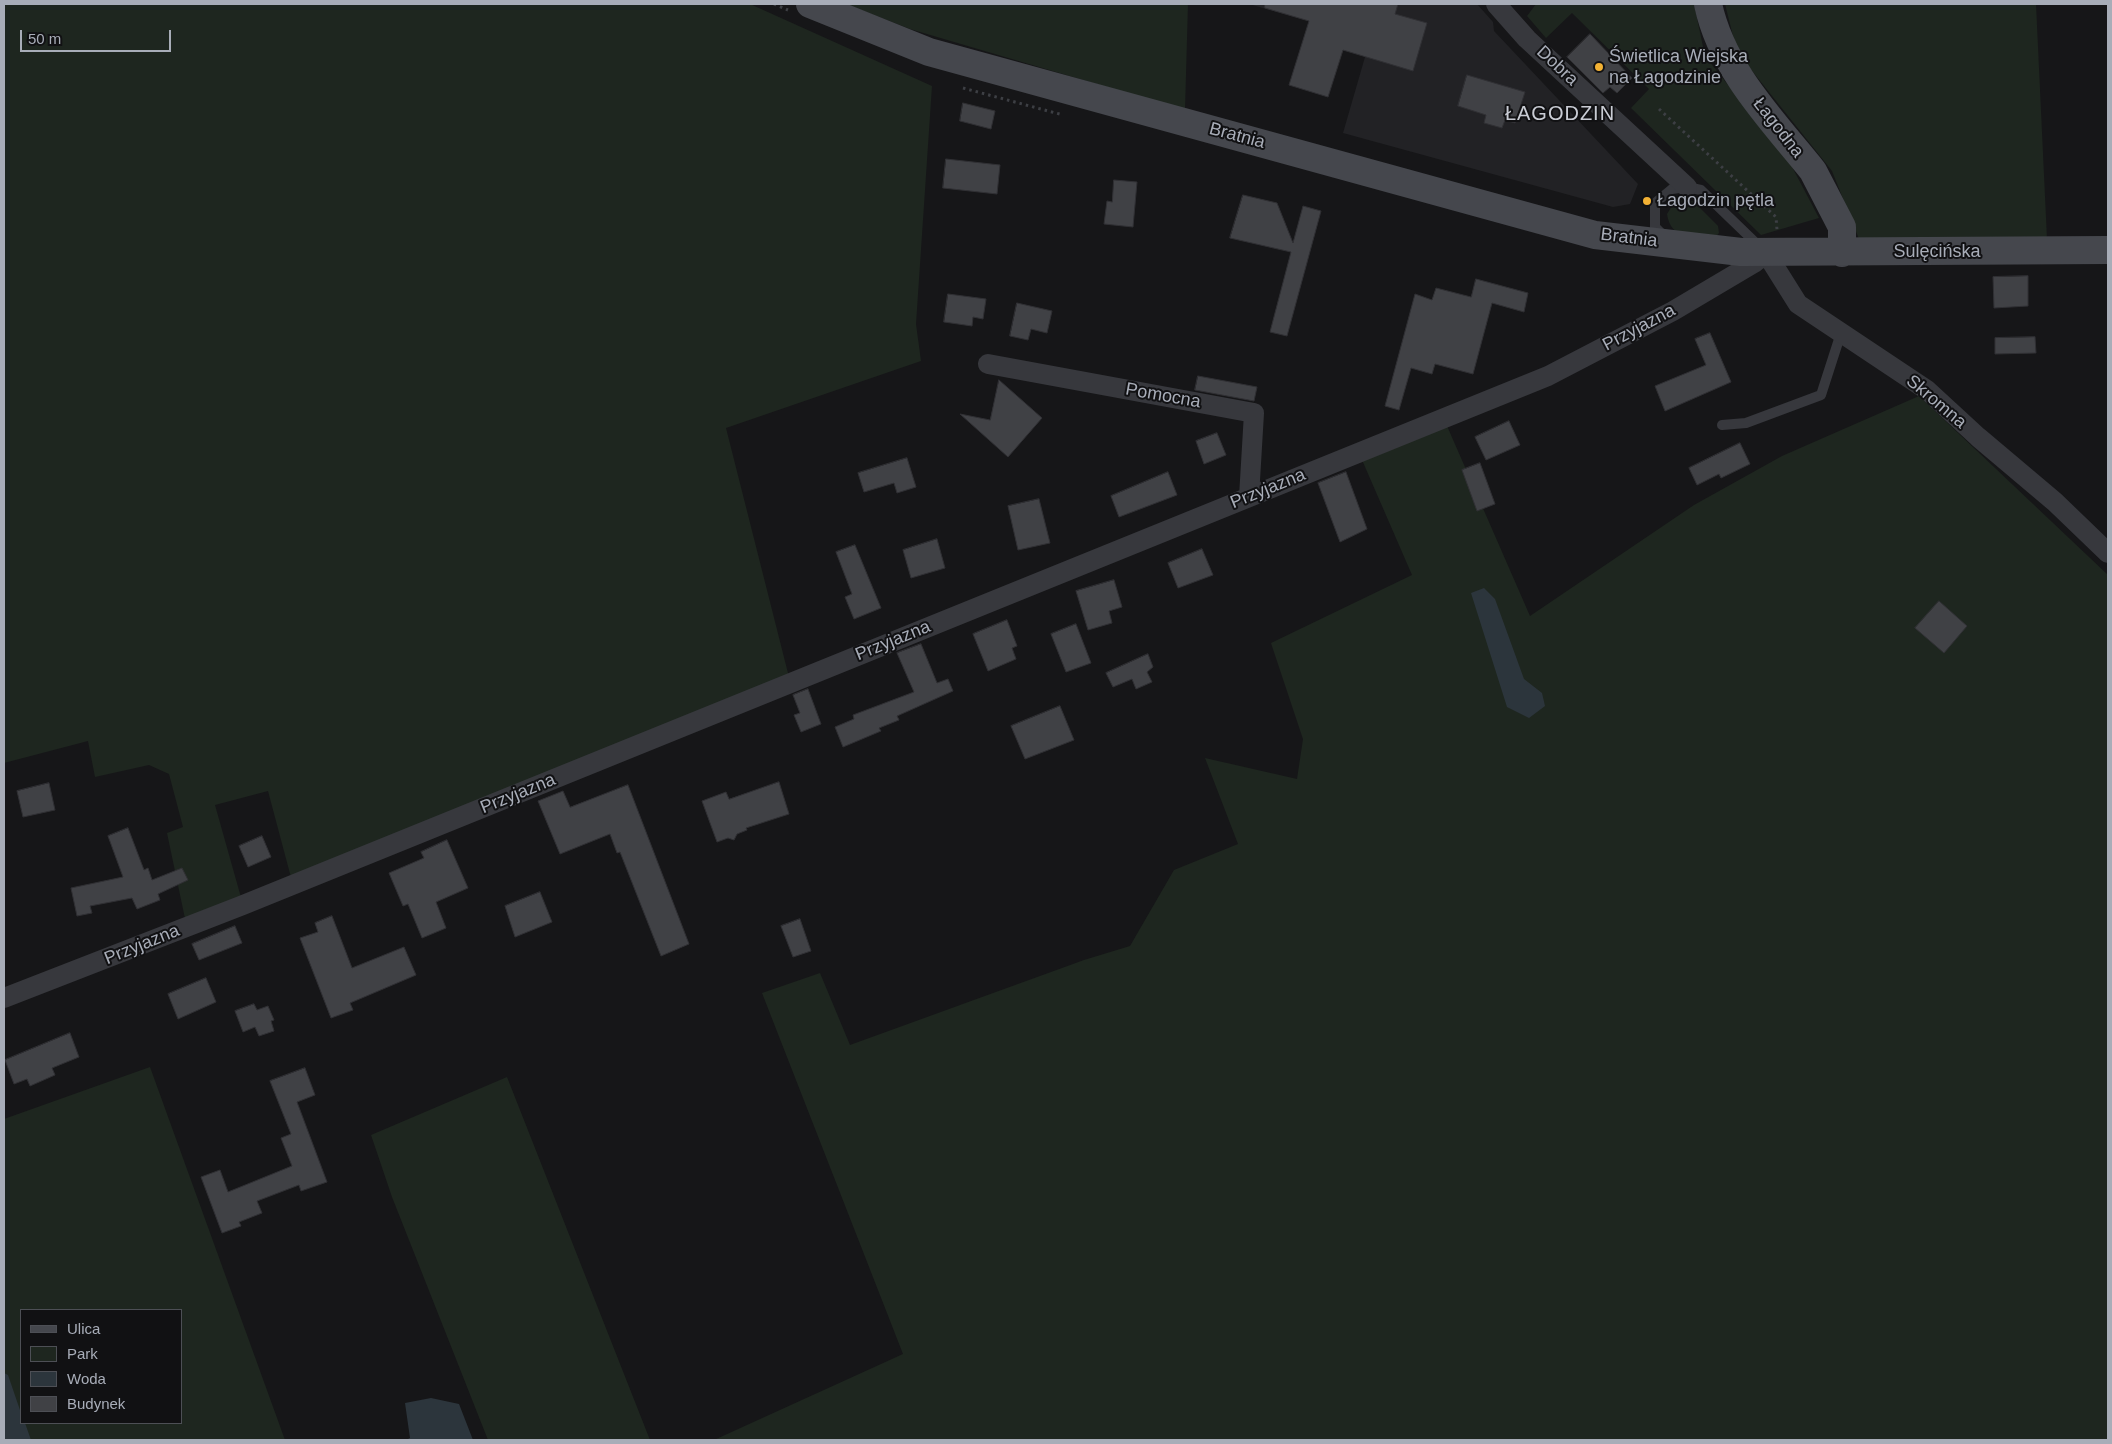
<!DOCTYPE html>
<meta charset="utf-8">
<style>
body{margin:0}
#map{position:relative;width:2112px;height:1444px;overflow:hidden;background:#161618;font-family:Arial,sans-serif}
canvas{display:block}
.frame{position:absolute;inset:0;border:5px solid #a8adb8;pointer-events:none}
.legend{position:absolute;left:20px;top:1309px;width:162px;height:115px;box-sizing:border-box;background:#111113;border:1px solid #4d4f55;margin:0;padding:6px 9px;list-style:none;font-size:15px;color:#a8adb8}
.legend li{display:flex;align-items:center;gap:10px;height:25px}
.legend b{width:25px;border:1px solid #4d4f55}
.scale{position:absolute;left:20px;top:30px;width:151px;height:22px;box-sizing:border-box;border:2px solid #a8adb8;border-top:0;padding-left:6px;font-size:15px;line-height:18px;white-space:nowrap;color:#a8adb8;-webkit-text-stroke:4px #111113;paint-order:stroke}
</style>
<div id="map">
<canvas width="2112" height="1444"></canvas>
<div class="frame"></div>
<ul class="legend">
<li><b style="height:6px;background:#45474d"></b>Ulica</li>
<li><b style="height:14px;background:#1e261f"></b>Park</li>
<li><b style="height:14px;background:#2c353c"></b>Woda</li>
<li><b style="height:14px;background:#404145"></b>Budynek</li>
</ul>
<div class="scale">50 m</div>
</div>
<script>
const c = document.querySelector('canvas').getContext('2d');
c.lineJoin = 'round';
function fillPath(path, color) { c.fillStyle = color; c.fill(path, 'evenodd'); }
function trace(path, color, width, dash) { c.strokeStyle = color; c.lineWidth = width; c.lineCap = dash ? 'butt' : 'round'; c.setLineDash(dash || []); c.stroke(path); }
function write(font, color, halo, rows, align = 'center') {
  c.font = font + ' Arial,sans-serif'; c.lineWidth = 4; c.setLineDash([]); c.textBaseline = 'middle'; c.strokeStyle = halo; c.fillStyle = color; for (const [text, x, y, turn = 0] of rows) {
    c.save(); c.translate(x, y); c.rotate((+turn || 0) * Math.PI / 180); c.textAlign = isNaN(turn) ? turn : align; if (halo) c.strokeText(text, 0, 0); c.fillText(text, 0, 0); c.restore();
  }
}
const built = new Path2D(`
 M1249,4H1477L1493,22L1494,31L1638,184L1630,204L1613,207L1343,133L1365,57L1364,37Z`);
const green = new Path2D(`
 M4,4H750L932,86L916,324L921,361L726,428L791,685L293,885L268,791L215,805L244,908L187,928L167,833L183,827L169,774L149,765L95,777L88,741L4,763Z
 M846,4H1188L1185,110L910,29Z
 M1536,4H1694L1705,56L1790,163L1819,218L1761,235L1631,108L1649,89L1572,13L1546,38L1527,16Z
 M1725,4H2036L2047,239H1859L1832,171L1737,52Z
 M1681,200L1693,201L1718,226L1719,233L1715,238C1693,236 1671,241 1667,214L1672,206Z
 M1919,396L2108,575V1440H714L903,1354L762,993L820,973L850,1045L1084,960L1130,946L1174,870L1238,844L1205,758L1297,779L1303,739L1271,643L1412,575L1359,453L1444,419L1530,616L1694,505L1782,456Z
 M150,1067L285,1440H4V1119ZM21,1310H181V1423H21Z
 M507,1077L650,1440H488L392,1197L371,1135Z`);
const water = new Path2D(`
 M1484,588L1495,599L1524,679L1542,693L1545,706L1529,718L1507,707L1471,593Z
 M4,1373L8,1375L21,1413V1423H25L31,1440H4Z
 M431,1398L459,1404L473,1440H406L410,1438L405,1403Z`);
const building = new Path2D(`
 M1265,4H1398L1395,14L1427,23L1413,71L1343,50L1328,97L1289,85L1309,21L1265,8Z
 M1590,34L1632,78L1617,93L1610,87L1603,93L1567,57Z
 M1467,75L1525,92L1515,123L1505,120L1502,128L1484,123L1486,115L1458,106Z
 M963,103L995,111L991,129L960,121Z
 M946,159L1000,165L997,194L943,188Z
 M1114,180L1137,182L1133,227L1104,224L1107,201L1112,202Z
 M1243,195L1277,203L1293,243L1303,206L1321,211L1287,336L1270,332L1291,252L1230,238Z
 M2028,276V306L1994,308L1993,277Z
 M1476,279L1528,293L1524,312L1492,303L1473,374L1435,364L1432,374L1411,368L1399,410L1385,406L1415,294L1432,300L1436,288L1471,297Z
 M948,294L986,299L983,319L973,317L972,326L944,322Z
 M1017,303L1052,311L1047,333L1031,329L1028,340L1010,336Z
 M1710,333L1731,382L1665,411L1655,386L1706,365L1695,339Z
 M2035,337L2036,353L1995,354V338Z
 M1198,376L1257,387L1254,401L1195,390Z
 M999,380L1042,418L1008,457L960,414L990,420Z
 M1509,421L1520,445L1486,460L1475,437Z
 M1217,433L1226,455L1204,464L1196,441Z
 M1740,443L1750,464L1721,478L1719,474L1697,485L1689,468Z
 M907,458L916,487L897,493L894,483L864,492L858,473Z
 M1480,463L1495,504L1477,511L1462,470Z
 M1168,472L1177,495L1119,517L1111,496Z
 M1346,472L1367,529L1340,542L1318,483Z
 M1039,499L1050,543L1018,550L1008,506Z
 M937,539L945,568L911,578L903,550Z
 M855,545L881,608L854,619L845,597L852,594L836,552Z
 M1202,549L1213,575L1178,588L1168,563Z
 M1114,580L1122,607L1109,611L1112,623L1088,630L1076,591Z
 M1939,601L1967,626L1944,653L1915,628Z
 M1007,620L1017,646L1012,648L1016,659L988,671L973,634Z
 M1076,624L1091,663L1066,672L1051,634Z
 M921,644L937,683L948,679L953,691L897,716L899,720L879,728L881,731L843,747L835,727L854,719L853,715L914,692L897,653Z
 M1148,654L1153,667L1147,672L1152,682L1136,689L1132,679L1113,687L1106,673Z
 M808,689L821,724L801,732L794,715L800,713L793,695Z
 M1060,706L1074,740L1025,759L1011,726Z
 M779,782L789,814L746,828L747,830L737,834L734,840L728,838L717,842L702,801L726,792L729,799Z
 M49,783L55,810L23,817L17,791Z
 M628,785L689,944L661,956L620,852L617,853L610,834L560,854L538,801L563,791L570,807Z
 M128,828L144,870L148,868L152,880L182,868L188,880L158,894L160,900L137,909L132,898L90,906L92,913L77,916L71,888L123,877L108,836Z
 M262,836L271,857L248,867L239,846Z
 M447,840L468,888L436,902L446,928L422,938L408,904L403,906L389,873L424,858L421,852Z
 M540,892L552,922L515,937L505,906Z
 M332,916L352,968L404,947L416,975L350,1003L353,1010L331,1018L300,938L318,932L315,923Z
 M800,919L811,951L793,957L781,926Z
 M235,926L242,943L199,960L192,944Z
 M206,978L216,1002L178,1019L168,994Z
 M254,1004L257,1010L268,1006L274,1020L271,1021L274,1031L259,1036L255,1027L243,1032L235,1011Z
 M70,1033L79,1057L52,1068L55,1075L30,1086L27,1079L14,1084L5,1060Z
 M305,1068L315,1095L297,1102L327,1182L301,1191L299,1185L257,1201L262,1213L239,1222L241,1226L222,1233L201,1177L220,1170L228,1192L292,1166L281,1138L291,1134L270,1081Z`);
const path = new Path2D(`
 M774,4L788,10
 M963,88L1063,115
 M1659,109L1776,217L1777,230`);
const lane = new Path2D(`
 M1666,238L1655,227V203L1672,189L1687,187L1701,190L1760,247
 M1722,425L1746,423L1821,395L1841,333`);
const street = new Path2D(`
 M1496,4L1527,39L1687,187
 M988,364L1254,413L1249,497
 M4,998L243,905L1548,376L1673,311L1754,263L1766,253L1798,304L1927,390L1978,437L2055,502L2108,553`);
const secondary = new Path2D(`
 M810,4L929,52L1595,235L1741,252L2108,250
 M1708,4C1722,70 1772,120 1813,171L1842,227V253`);
const markers = [
 [1599,67,5,"#f2b134"],
 [1647,201,5,"#f2b134"]
];
const poiNames = [
 ["Świetlica Wiejska",1609,57],
 ["na Łagodzinie",1609,78],
 ["Łagodzin pętla",1657,201]
];
const streetNames = [
 ["Dobra",1557,66,43],
 ["Łagodna",1778,128,52],
 ["Bratnia",1237,136,15],
 ["Bratnia",1629,238,7],
 ["Sulęcińska",1937,252],
 ["Przyjazna",1639,328,-28],
 ["Pomocna",1163,396,10],
 ["Skromna",1936,402,40],
 ["Przyjazna",1268,489,-22],
 ["Przyjazna",893,641,-22],
 ["Przyjazna",518,794,-22],
 ["Przyjazna",142,945,-22]
];
const quarterNames = [
 ["ŁAGODZIN",1560,114]
];
fillPath(built, '#222225');
fillPath(green, '#1e261f');
fillPath(water, '#2c353c');
fillPath(building, '#404145');
trace(building, '#303034', 1);
trace(path, '#3d3f44', 3, [2.5, 4]);
trace(lane, '#37383d', 10);
trace(street, '#37383d', 20);
trace(secondary, '#45474d', 28);
for (const [x, y, r, color] of markers) { const dot = new Path2D(); dot.arc(x, y, r, 0, 2 * Math.PI); c.fillStyle = color; c.fill(dot); trace(dot, '#111113', 2); }
write('18px', '#a8adb8', '#111113', poiNames, 'left');
write('18px', '#a8adb8', '#111113', streetNames);
c.letterSpacing = '1px';
write('20px', '#c9ccd4', '#111113', quarterNames);
c.letterSpacing = '0px';
</script>
